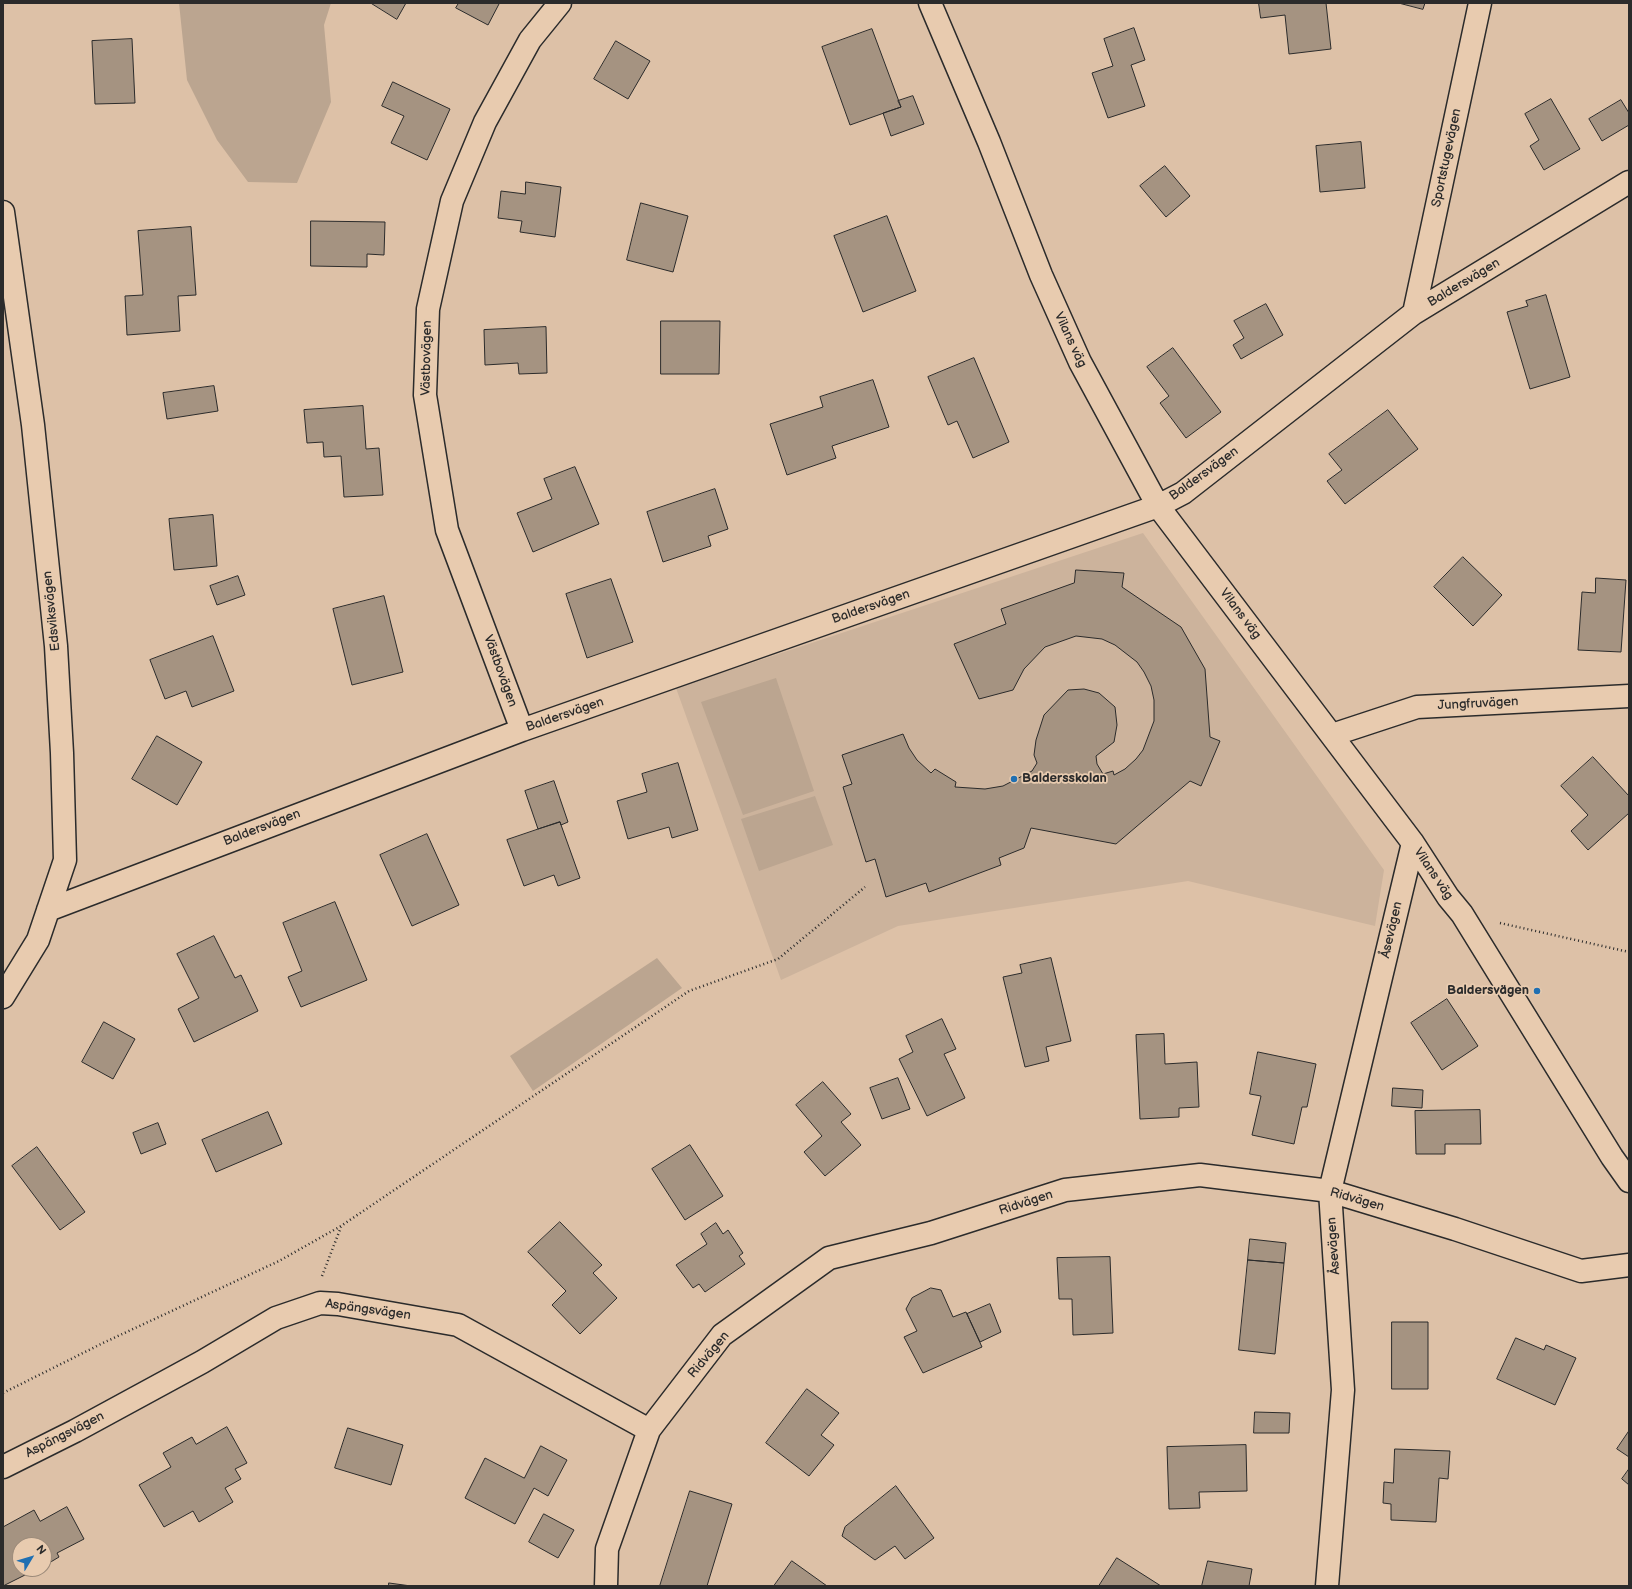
<!DOCTYPE html>
<meta charset="utf-8">
<style>
body{margin:0}
#map{position:relative;width:1632px;height:1589px;overflow:hidden;background:#ddc1a7;font-family:"Balsamiq Sans",sans-serif}
canvas{display:block}
.frame{position:absolute;inset:0;border:4px solid #2b2b2b;pointer-events:none}
.north{position:absolute;left:12px;top:1537px;width:40px;height:40px;box-sizing:border-box;background:#e8cbaf;border:1px solid #9c8b7a;border-radius:50%;rotate:52deg;font-size:11px;font-weight:700;line-height:16px;text-align:center;color:#2b2b2b}
.north::after{content:'';display:block;margin:auto;width:14px;height:18px;background:#1f6fb2;clip-path:polygon(50% 0,100% 100%,50% 72%,0 100%)}
</style>
<div id="map">
<canvas width="1632" height="1589"></canvas>
<div class="frame"></div>
<div class="north">N</div>
</div>
<script>
const c = document.querySelector('canvas').getContext('2d');
c.lineJoin = 'round';
function fillPath(path, color) { c.fillStyle = color; c.fill(path, 'evenodd'); }
function trace(path, color, width, dash) { c.strokeStyle = color; c.lineWidth = width; c.lineCap = dash ? 'butt' : 'round'; c.setLineDash(dash || []); c.stroke(path); }
function write(font, color, halo, rows, align = 'center') {
  c.font = font + ' "Balsamiq Sans",sans-serif'; c.lineWidth = 3.5; c.setLineDash([]); c.textBaseline = 'middle'; c.strokeStyle = halo; c.fillStyle = color; for (const [text, x, y, turn = 0] of rows) {
    c.save(); c.translate(x, y); c.rotate((+turn || 0) * Math.PI / 180); c.textAlign = isNaN(turn) ? turn : align; if (halo) c.strokeText(text, 0, 0); c.fillText(text, 0, 0); c.restore();
  }
}
const built = new Path2D(`
 M1143,533L1384,870L1375,926L1188,881L898,926L781,980L676,688Z`);
const green = new Path2D(`
 M179,3H331L324,25L331,102L297,183L248,182L217,140L187,80Z
 M776,678L814,791L743,815L701,702Z
 M815,796L833,845L759,871L741,819Z
 M657,958L682,988L533,1091L510,1056Z`);
const building = new Path2D(`
 M371,3H406L397,19Z
 M459,3H498L499,4L488,25L456,8Z
 M1259,3H1326L1331,49L1289,54L1285,15L1261,18Z
 M1399,3H1425L1423,9Z
 M1134,28L1145,60L1131,65L1145,106L1108,118L1092,73L1113,66L1104,39Z
 M872,29L901,107L850,125L822,47Z
 M132,39L135,103L95,104L92,41Z
 M616,41L650,61L628,99L594,79Z
 M393,82L450,109L427,160L391,143L404,116L382,106Z
 M913,96L924,124L891,136L883,113L901,107L898,101Z
 M1551,99L1580,149L1544,170L1530,146L1539,140L1525,114Z
 M1621,100L1629,113V125L1602,141L1589,119Z
 M1361,142L1365,188L1320,192L1316,146Z
 M1165,166L1190,196L1166,217L1140,186Z
 M526,182L561,187L555,237L520,232L522,221L498,218L501,191L525,194Z
 M641,203L688,216L673,272L627,260Z
 M887,216L916,291L863,312L834,236Z
 M311,221L385,222L384,255L367,254V267L311,266Z
 M191,227L196,295L178,296L180,331L127,335L125,296L143,295L138,231Z
 M1546,295L1570,377L1530,389L1507,312L1528,306L1526,301Z
 M1266,304L1283,335L1241,359L1233,345L1244,338L1234,321Z
 M661,321H720L719,374H661Z
 M546,327L547,373L519,374L518,363L485,365L484,330Z
 M1173,348L1221,412L1186,438L1160,403L1169,396L1147,367Z
 M974,358L1009,442L973,458L957,421L948,425L928,377Z
 M873,380L889,427L832,446L836,458L787,475L770,424L823,407L820,397Z
 M214,386L218,411L167,419L163,393Z
 M363,406L366,449L379,448L383,495L344,497L341,456L324,457L323,442L307,443L304,410Z
 M1388,410L1418,449L1345,504L1327,481L1342,470L1329,454Z
 M575,467L599,524L533,552L517,513L552,499L544,479Z
 M715,489L728,529L708,536L711,546L663,562L647,512Z
 M213,515L217,566L174,570L169,519Z
 M1463,557L1502,595L1473,626L1434,587Z
 M1076,570L1124,573L1122,587L1181,627L1205,669L1210,737L1220,741L1201,786L1190,781L1116,844L1031,828L1024,848L999,858L1001,865L929,892L926,883L886,897L875,859L866,862L843,787L852,784L842,755L903,734L909,748L917,760L931,773L935,769L956,782L955,787L985,789L1003,786L1032,771L1037,763L1034,755L1036,740L1044,715L1068,690L1084,689L1099,693L1115,707L1117,725L1114,742L1096,756L1097,764L1103,774L1113,771L1114,775L1125,769L1136,759L1143,750L1154,721V700L1151,686L1144,672L1137,662L1115,645L1102,639L1076,636L1045,647L1024,669L1013,690L979,699L954,644L1006,624L1001,609L1074,583Z
 M238,576L245,595L217,605L210,586Z
 M1596,578L1626,580L1621,652L1578,650L1582,592L1595,593Z
 M611,579L633,642L587,658L566,594Z
 M384,596L403,672L352,685L333,609Z
 M213,636L234,691L192,707L186,691L165,699L150,660Z
 M157,736L202,762L177,805L132,779Z
 M1593,757L1629,796V813L1588,850L1571,831L1588,815L1561,786Z
 M678,763L698,830L672,838L669,827L628,839L617,801L647,792L642,774Z
 M554,781L568,822L561,825L560,822L538,829L525,791Z
 M560,822L580,878L558,886L554,875L524,886L507,840Z
 M427,834L459,905L412,926L380,855Z
 M335,902L367,980L301,1007L288,977L302,971L283,923Z
 M214,936L235,978L241,975L258,1011L194,1042L178,1009L199,998L177,954Z
 M1051,958L1071,1041L1046,1047L1049,1061L1025,1067L1003,977L1022,973L1020,965Z
 M1447,999L1478,1046L1442,1070L1411,1023Z
 M942,1019L956,1049L944,1054L965,1098L927,1116L899,1059L913,1052L906,1036Z
 M104,1022L135,1039L113,1079L82,1062Z
 M1164,1034L1165,1064L1197,1062L1199,1107L1179,1108V1117L1140,1119L1136,1035Z
 M1258,1052L1316,1064L1307,1107H1302L1294,1144L1252,1135L1261,1096L1250,1094Z
 M898,1078L910,1109L882,1119L870,1088Z
 M823,1082L851,1114L841,1122L861,1145L825,1176L804,1152L822,1136L796,1105Z
 M1393,1088L1423,1090L1422,1108L1392,1106Z
 M1480,1110L1481,1144H1445V1154H1416L1415,1111Z
 M268,1112L282,1144L216,1172L202,1140Z
 M158,1123L166,1144L141,1154L133,1133Z
 M690,1145L723,1196L685,1220L652,1169Z
 M37,1147L85,1212L60,1230L12,1166Z
 M560,1222L602,1265L593,1273L617,1298L580,1334L552,1305L566,1291L528,1252Z
 M716,1223L723,1234L728,1230L743,1253L739,1256L745,1264L705,1292L699,1284L693,1288L676,1265L707,1244L701,1234Z
 M1250,1239L1286,1243L1284,1263L1248,1260Z
 M1110,1257L1113,1333L1073,1335L1072,1299H1059L1057,1258Z
 M1248,1260L1284,1263L1275,1354L1239,1350Z
 M931,1288L941,1290L953,1317L966,1312L982,1347L923,1373L904,1337L917,1331L906,1309L912,1298Z
 M990,1304L1001,1332L980,1342L967,1314Z
 M1392,1322H1428V1389H1392Z
 M1516,1338L1544,1350L1546,1345L1576,1358L1555,1405L1497,1379Z
 M807,1389L839,1413L821,1435L834,1445L809,1476L766,1443Z
 M1255,1412L1290,1413L1289,1433H1254Z
 M227,1427L247,1463L235,1469L241,1479L225,1488L233,1502L199,1522L193,1511L164,1527L139,1485L171,1467L163,1453L192,1437L196,1444Z
 M348,1428L403,1445L391,1485L335,1468Z
 M1629,1431V1457L1617,1449Z
 M1246,1445L1247,1491L1199,1492L1200,1508L1169,1509L1167,1447Z
 M541,1446L567,1460L548,1496L534,1488L515,1524L465,1498L485,1458L524,1478Z
 M1395,1449L1450,1451L1448,1479L1439,1478L1436,1522L1391,1520V1504L1383,1503L1384,1482L1393,1483Z
 M1629,1469V1485L1622,1479Z
 M896,1486L934,1538L905,1559L895,1546L875,1560L842,1536L845,1527Z
 M690,1491L732,1504L707,1586H660Z
 M67,1507L84,1539L57,1553L59,1557L44,1566V1545H20V1569H37L3,1586V1527L34,1510L40,1521Z
 M544,1514L574,1530L558,1558L529,1542Z
 M1117,1558L1161,1586H1099Z
 M792,1561L827,1586H774Z
 M1208,1561L1252,1569L1249,1586H1202Z
 M389,1583L411,1586H389Z`);
const path = new Path2D(`
 M1500,923L1629,952
 M322,1276L341,1227
 M3,1393L103,1343L279,1261L341,1226L689,991L778,959L865,887`);
const minor = new Path2D(`
 M930,3L989,142L1041,275L1080,362L1158,506L1413,843L1448,897L1462,914L1612,1157L1629,1181
 M3,212L33,425L56,646L62,753L65,860L38,940L3,997
 M1414,313L1480,3
 M522,730L447,530L425,395L428,309L452,201L485,122L530,40L560,3
 M1332,735L1417,707L1629,696
 M48,910L522,730L1158,506L1183,493L1414,313L1629,182
 M3,1467L75,1431L202,1362L276,1318L320,1303L338,1304L458,1325L649,1430
 M606,1586L607,1549L649,1430L722,1335L829,1258L931,1233L1065,1190L1200,1175L1330,1191L1455,1229L1581,1271L1629,1265
 M1327,1586L1343,1390L1330,1191L1413,843`);
const markers = [
 [1014,779,4,"#1f6fb2"],
 [1537,991,4,"#1f6fb2"]
];
const streetNames = [
 ["Sportstugevägen",1447,158,-78],
 ["Baldersvägen",1464,283,-31],
 ["Vilans väg",1070,340,65],
 ["Västbovägen",427,358,-89],
 ["Baldersvägen",1204,474,-36],
 ["Baldersvägen",871,607,-19],
 ["Edsviksvägen",52,611,-96],
 ["Vilans väg",1240,614,53],
 ["Västbovägen",500,671,70],
 ["Jungfruvägen",1478,704,-3],
 ["Baldersvägen",565,715,-19],
 ["Baldersvägen",262,828,-21],
 ["Vilans väg",1433,874,56],
 ["Åsevägen",1392,930,-77],
 ["Ridvägen",1357,1200,16],
 ["Ridvägen",1026,1203,-18],
 ["Åsevägen",1334,1246,-94],
 ["Aspängsvägen",368,1310,8],
 ["Ridvägen",709,1355,-50],
 ["Aspängsvägen",65,1435,-27]
];
const poiNames = [
 ["Baldersskolan",1022,779],
 ["Baldersvägen",1529,991,"right"]
];
fillPath(built, '#ccb39c');
fillPath(green, '#bba590');
fillPath(building, '#a59381');
trace(building, '#2b2b2b', 1);
trace(minor, '#2b2b2b', 25);
trace(path, '#2b2b2b', 2.5, [1, 3]);
trace(minor, '#e8cbaf', 22);
for (const [x, y, r, color] of markers) { const dot = new Path2D(); dot.arc(x, y, r, 0, 2 * Math.PI); c.fillStyle = color; c.fill(dot); trace(dot, '#e8cbaf', 1.5); }
write('13px', '#2b2b2b', '#e8cbaf', streetNames);
write('bold 13px', '#2b2b2b', '#e8cbaf', poiNames, 'left');
</script>
